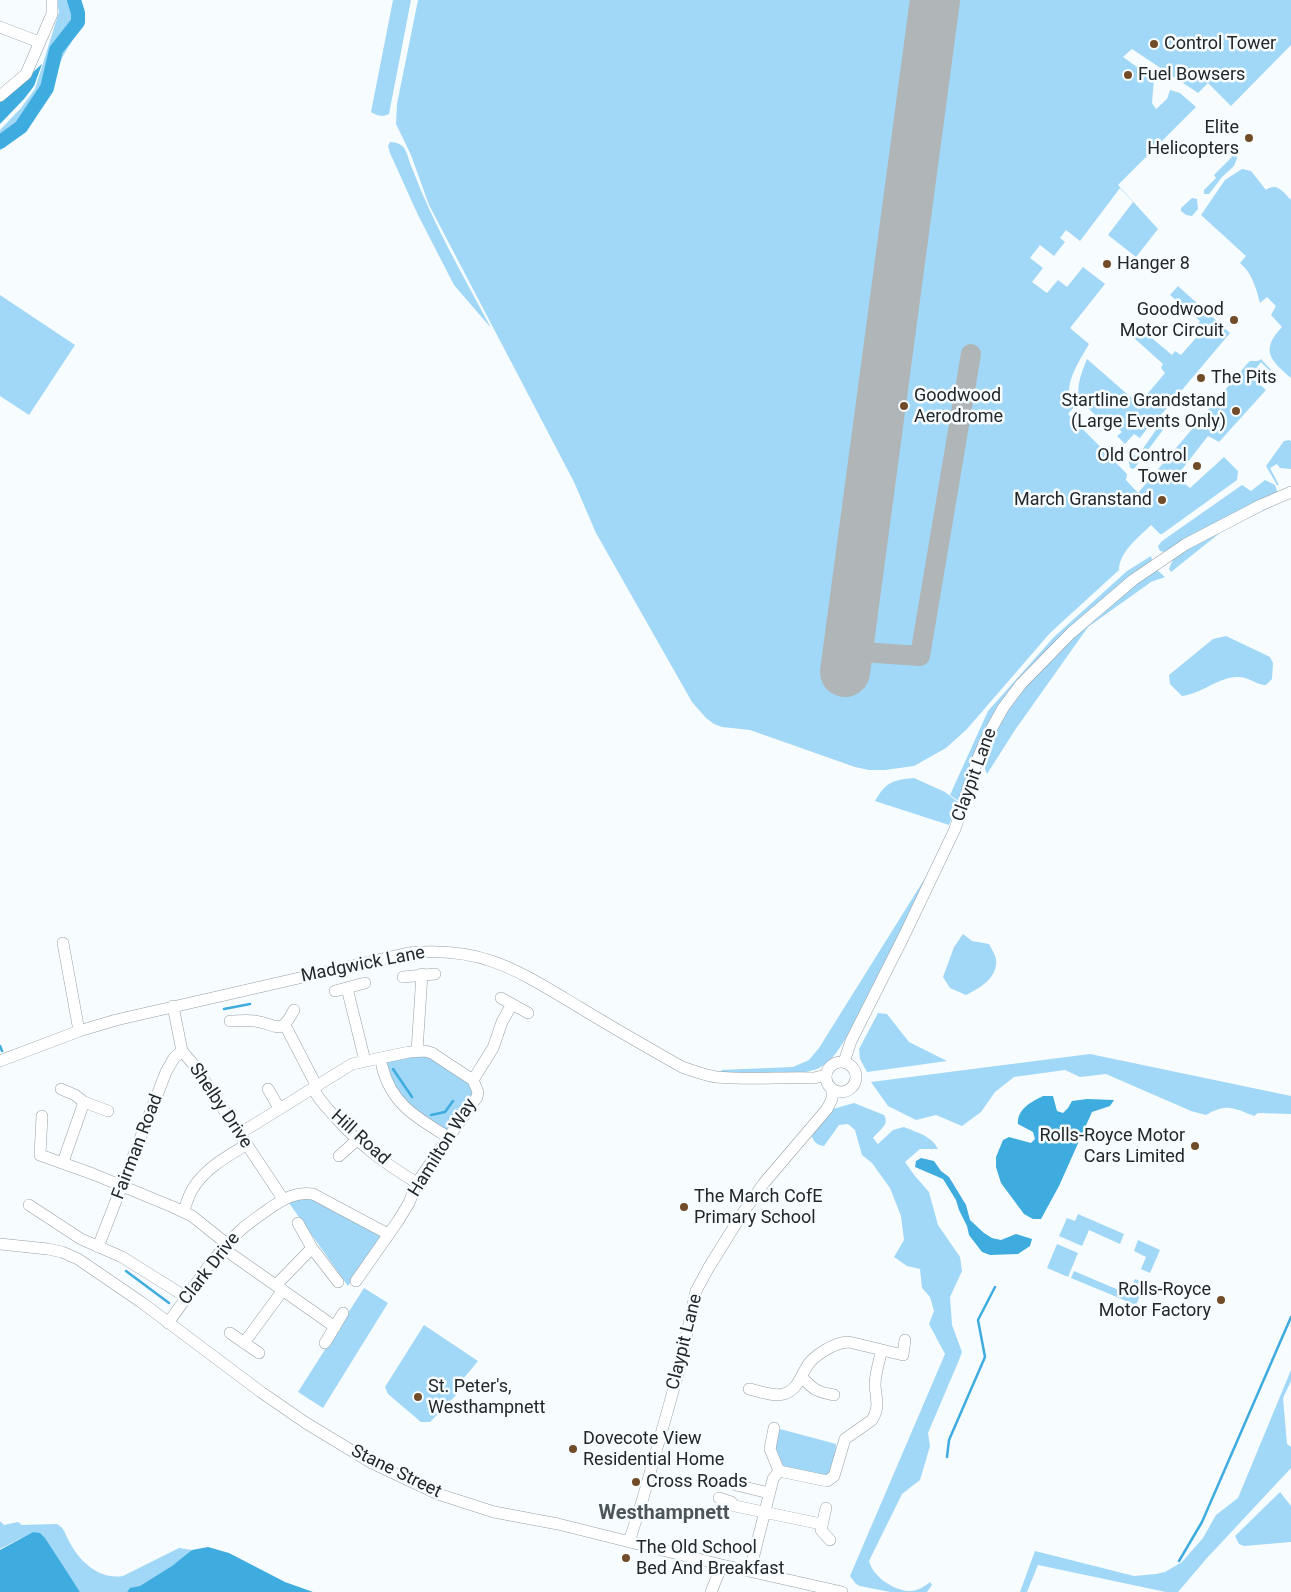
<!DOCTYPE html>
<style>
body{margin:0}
canvas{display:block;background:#f7fcfe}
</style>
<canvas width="1291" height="1592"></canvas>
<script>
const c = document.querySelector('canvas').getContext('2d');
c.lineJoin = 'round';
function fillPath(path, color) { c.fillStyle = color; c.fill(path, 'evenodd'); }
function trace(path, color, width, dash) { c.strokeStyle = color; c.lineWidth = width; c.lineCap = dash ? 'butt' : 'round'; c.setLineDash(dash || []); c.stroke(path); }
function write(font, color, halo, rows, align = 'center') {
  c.font = font + ' Roboto,sans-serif'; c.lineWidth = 5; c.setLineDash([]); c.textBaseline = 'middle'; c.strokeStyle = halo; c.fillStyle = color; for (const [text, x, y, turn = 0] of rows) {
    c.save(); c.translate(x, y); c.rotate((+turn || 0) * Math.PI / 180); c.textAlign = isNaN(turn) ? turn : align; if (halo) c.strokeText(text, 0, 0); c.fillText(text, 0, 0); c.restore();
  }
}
const green = new Path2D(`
 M57,0H81L83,7V22L62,58L48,98L26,127L8,141L0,151V130L21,108L35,89L59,12Z
 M393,0H411L389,114C383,117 377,116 371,112Z
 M418,0H1291V45L1231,106L1208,83L1198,93L1132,49L1123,57L1154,79L1152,103L1156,109L1167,99L1170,90L1180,93L1196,107L1118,185L1158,229L1136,257L1108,235L1133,202L1120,188L1080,241L1066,230L1060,238L1065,242L1054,256L1040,245L1030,258L1043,268L1032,282L1047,293L1058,280L1067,287L1083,267L1105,284L1070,328L1089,344C1079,362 1060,388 1074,407L1068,414L1127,474L1126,480L1138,493L1247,364L1250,361H1258L1261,359L1271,370L1270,371L1261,362L1250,376L1266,390L1219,442L1208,436L1176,477L1190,488L1224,457L1238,471L1237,480L1162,534H1160L1151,525C1139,537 1119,552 1119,570L1050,633L967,729L946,748L914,766L885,770H869L855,767L750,730L722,727L714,724L706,718L692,702L596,533L574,482L429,205L411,155L396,124L397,104Z
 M390,142C408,143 406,154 412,168C433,224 463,275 491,328L454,285L418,215L390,153L388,146Z
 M1231,147L1237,158L1234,166L1222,177L1209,194H1204V190L1216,178L1214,175L1232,157L1227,151Z
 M1242,169L1251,171L1266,190C1277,182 1283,192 1291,200V378C1270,360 1260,350 1282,327L1271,315L1276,306L1267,297L1260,303C1256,288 1252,273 1240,263L1246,256L1201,215L1225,180Z
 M1192,198L1197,199L1198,209L1192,216L1186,215L1181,211V208Z
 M1178,286L1230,333L1160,416L1157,415L1140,438L1134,434L1125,444L1117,436L1122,432L1108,419L1104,423C1097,416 1087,408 1081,400C1074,390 1083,369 1087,359L1134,400L1139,394L1144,398L1165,373L1161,368L1163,364L1134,338L1141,329L1172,355L1175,351L1181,355L1202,331L1197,326L1200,321L1170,295Z
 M0,295L75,345L29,415L0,396Z
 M1163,420L1168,423L1134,469L1130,468L1127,450L1137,457Z
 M1289,440L1291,441V469L1280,468L1277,464L1270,468L1279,485H1277L1266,466L1284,441Z
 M1265,480L1275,485L1277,491L1276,495L1165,552L1160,551L1158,546L1162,541L1242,485L1251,491Z
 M1283,501L1221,532L1171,572L1169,569L1174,557L1254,512Z
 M1151,556L1152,560L1022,678L960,802L950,795L988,711L1054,637L1127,571Z
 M1157,570L1165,577L1151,582L1088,627L1015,730L987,774C965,728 1094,616 1128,589C1137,582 1147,576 1157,570Z
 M1226,636L1270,657L1273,663L1272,679L1266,685C1256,685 1248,676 1237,677C1219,677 1201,694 1182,696L1170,684L1169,675L1213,639Z
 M914,778L945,792L958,802L949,825L875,801C886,782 892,780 914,778Z
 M927,875L923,889L849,1033C841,1046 832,1062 819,1068C799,1078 746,1073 722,1073L721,1070L793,1067L809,1060L819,1048Z
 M963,934L972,941L989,944C991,948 995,954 996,959C998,978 980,988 966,995L950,988L943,977L954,947Z
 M878,1013L887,1014L909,1042L947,1061L867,1072L860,1059L859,1049Z
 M1090,1054L1291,1096V1114L1258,1113L1254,1116C1233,1108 1227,1103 1206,1115L1191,1111L1106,1074L1080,1077L1065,1070L1014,1077L995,1092L981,1112L962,1126L936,1115L916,1120L888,1106L871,1082Z
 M416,1055L428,1057L472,1086V1096L447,1131C414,1109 398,1102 386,1062Z
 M854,1103L884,1115C890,1125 879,1130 873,1138L878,1144L893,1130L904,1127C916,1132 932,1136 938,1149H920L905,1162L915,1176L929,1192L938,1225L960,1257L962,1271L950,1297L952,1325L962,1352L959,1360L928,1433L930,1446L920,1480L902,1494L869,1561C873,1577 895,1592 912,1591C919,1590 925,1586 930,1582L932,1585L927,1592H890L860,1586L856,1584L850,1576L945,1354L929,1324L934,1311L930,1297L922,1288L920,1269L907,1266L894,1257L904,1240L901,1216L890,1188L872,1163L862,1155L855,1130L848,1124L839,1125L824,1146C816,1145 813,1141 811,1134L833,1109Z
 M307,1196L381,1235L374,1248L348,1286L289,1203Z
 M1078,1214L1124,1234L1120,1244L1089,1230L1082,1246L1059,1236L1067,1218L1075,1221Z
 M1138,1240L1160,1250L1150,1273L1141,1269L1146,1257L1134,1251Z
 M1057,1244L1078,1253L1068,1277L1047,1268Z
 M1074,1271L1128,1294L1135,1279L1145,1283L1136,1305L1071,1278Z
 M364,1288L388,1303L323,1408L298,1392Z
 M424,1325L478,1361L454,1390L457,1394L430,1422H421L388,1394L385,1387Z
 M1291,1370V1381L1283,1398L1287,1444L1291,1447V1468L1207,1558L1178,1592H1166L1038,1565L1027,1592H1020L1035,1551L1134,1576L1156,1574L1165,1572L1182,1562L1203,1538L1216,1515L1238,1498Z
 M780,1429L836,1444C835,1457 837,1474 821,1477L779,1465L775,1447Z
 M1280,1492L1291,1506V1542L1244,1546L1239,1544L1235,1536Z
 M0,1521L4,1525L18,1522L22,1525L57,1524C65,1528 65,1535 70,1543C80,1562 100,1580 123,1576L179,1548L192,1550C180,1562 156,1579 141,1586C135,1588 132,1587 127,1592H80L70,1577L33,1532L0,1549Z`);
const water = new Path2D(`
 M42,64L34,86L24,99L0,124V102Z
 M1043,1096H1053L1057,1111L1063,1113L1068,1108L1072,1101L1087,1099L1114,1100L1110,1106L1092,1112L1059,1186L1041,1219H1033L1024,1214L1001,1183L996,1167V1157L1003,1140L1009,1137L1031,1143L1035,1139L1033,1132L1018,1124C1017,1109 1031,1102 1043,1096Z
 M921,1158L934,1161L941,1171L949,1177L966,1205L970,1220L984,1233L992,1238L1001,1240L1016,1234L1032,1239L1030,1246L1018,1254L990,1255L982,1252L969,1235L967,1226L959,1210L956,1200L943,1179L915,1167L916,1161Z
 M33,1532L40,1533L45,1538L80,1592H0V1550Z
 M208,1547L229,1553L285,1582L313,1592H127L130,1588L140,1586L172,1566L192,1550Z`);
const stream = new Path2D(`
 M224,1009L250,1004
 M0,1046L2,1051
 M393,1069L412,1097
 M431,1115L445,1112L453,1101
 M126,1271L169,1303
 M947,1457L949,1440L985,1357L978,1320L995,1287
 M1179,1561L1202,1522L1291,1317`);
const river = new Path2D(`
 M0,142L21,127L47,88L56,50L78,22V13L74,0`);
const taxiway = new Path2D(`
 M848,651L920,656L971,354`);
const runway = new Path2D(`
 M845,672L935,0`);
const minor = new Path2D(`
 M0,27L39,42
 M0,96L26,74L52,14V0
 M63,943L79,1031
 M403,977L435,974
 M347,988L365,1061
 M335,991L365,983
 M501,998L528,1013
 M173,1006L182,1051L194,1065L283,1199
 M230,1021C238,1021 247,1020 255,1021C277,1024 280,1037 294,1010
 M285,1025L316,1085L315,1092C320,1101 328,1109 335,1117C362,1147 383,1162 417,1183
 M417,1051L422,974
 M0,1061L79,1031L116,1020L408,953C483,946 517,970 579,1007C613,1028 647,1047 682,1067C693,1071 704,1075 716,1077C748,1080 782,1077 814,1078L826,1075
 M844,1062L851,1041L903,938L955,829L978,758L988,735L1003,708L1021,684L1071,633L1133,580L1186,544L1261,505L1291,492
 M826 1077a15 15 0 1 1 30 0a15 15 0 1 1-30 0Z
 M382,1066C391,1104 417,1118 448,1137
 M473,1080L493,1048L502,1022L512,1004
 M61,1089L75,1095L84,1102L108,1111
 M268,1089L279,1108
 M42,1116L40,1155L93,1174L173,1207L192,1216L227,1244
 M239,1134L352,1064L409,1052L425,1051L432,1053L453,1067L473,1080L478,1092L477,1097L432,1161L417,1183L409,1203L398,1221L356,1281
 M339,1156L357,1140
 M63,1162L84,1102
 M29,1205L81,1239L122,1257L178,1292
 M183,1212C186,1205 188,1197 192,1190C204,1169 226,1157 246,1145
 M298,1223L312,1248L338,1282
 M0,1244L48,1249L62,1252L78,1259L141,1302L261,1392L306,1423L372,1463L438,1494L494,1512L558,1524L722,1565L842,1592
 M98,1247L166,1072L174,1058L182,1051
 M224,1249L335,1327
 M276,1285L312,1248
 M168,1323C191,1292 214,1254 242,1229C251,1221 261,1215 270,1208C284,1199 296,1191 313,1194L388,1234
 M230,1333L259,1353
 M244,1343L283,1290
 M325,1343L343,1313
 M802,1377C813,1390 818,1392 834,1395
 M749,1389C759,1391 773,1397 784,1394C797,1390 800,1378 806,1368C812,1356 835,1342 849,1342L903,1355L905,1340
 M774,1428L770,1449L779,1471
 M779,1471L827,1481L834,1476L845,1439L872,1420C880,1408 876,1398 875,1385C875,1374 879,1361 882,1350
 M736,1485L769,1493
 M719,1498L731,1502L735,1506L821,1524
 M826,1508L821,1530L830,1540
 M629,1542L643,1498L679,1370L696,1291L709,1267L742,1214L764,1183L827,1109L832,1099V1089
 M750,1571L773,1479L779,1471
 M711,1592L722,1565`);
const markers = [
 [1154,44,5,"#724c29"],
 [1128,75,5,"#724c29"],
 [1249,138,5,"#724c29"],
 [1107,264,5,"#724c29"],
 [1234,320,5,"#724c29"],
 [1201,378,5,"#724c29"],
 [904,406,5,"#724c29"],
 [1236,411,5,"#724c29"],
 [1197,466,5,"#724c29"],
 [1162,500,5,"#724c29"],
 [1195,1146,5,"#724c29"],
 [684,1207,5,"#724c29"],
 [1221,1300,5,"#724c29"],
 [418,1397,5,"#724c29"],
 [573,1449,5,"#724c29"],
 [636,1482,5,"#724c29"],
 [626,1558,5,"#724c29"]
];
const poiNames = [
 ["Control Tower",1164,44],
 ["Fuel Bowsers",1138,75],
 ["Elite",1239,128,"right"],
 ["Helicopters",1239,149,"right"],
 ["Hanger 8",1117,264],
 ["Goodwood",1224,310,"right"],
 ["Motor Circuit",1224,331,"right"],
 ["The Pits",1211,378],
 ["Goodwood",914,396],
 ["Aerodrome",914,417],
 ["Startline Grandstand",1226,401,"right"],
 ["(Large Events Only)",1226,422,"right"],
 ["Old Control",1187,456,"right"],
 ["Tower",1187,477,"right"],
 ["March Granstand",1152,500,"right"],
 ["Rolls-Royce Motor",1185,1136,"right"],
 ["Cars Limited",1185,1157,"right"],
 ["The March CofE",694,1197],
 ["Primary School",694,1218],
 ["Rolls-Royce",1211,1290,"right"],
 ["Motor Factory",1211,1311,"right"],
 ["St. Peter's,",428,1387],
 ["Westhampnett",428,1408],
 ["Dovecote View",583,1439],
 ["Residential Home",583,1460],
 ["Cross Roads",646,1482],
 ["The Old School",636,1548],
 ["Bed And Breakfast",636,1569]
];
const streetNames = [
 ["Claypit Lane",975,775,-70],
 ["Madgwick Lane",363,965,-11],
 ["Shelby Drive",220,1106,56],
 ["Hill Road",360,1138,42],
 ["Fairman Road",138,1147,-69],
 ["Hamilton Way",443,1148,-58],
 ["Clark Drive",210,1269,-52],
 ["Claypit Lane",685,1342,-76],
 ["Stane Street",396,1472,26]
];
const quarterNames = [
 ["Westhampnett",664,1514]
];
fillPath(green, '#a1d8f7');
fillPath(water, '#3facdf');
trace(stream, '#3facdf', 2.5);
trace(river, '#3facdf', 14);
trace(taxiway, '#b0b5b7', 20);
trace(runway, '#b0b5b7', 50);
trace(minor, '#96a0a6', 12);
trace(minor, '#fff', 11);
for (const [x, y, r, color] of markers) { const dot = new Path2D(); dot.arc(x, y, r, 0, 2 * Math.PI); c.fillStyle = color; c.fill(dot); trace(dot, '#f7fcfe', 2); }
write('18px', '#232729', '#f7fcfe', poiNames, 'left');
write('18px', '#232729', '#f7fcfe', streetNames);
write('bold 20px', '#4c555a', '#f7fcfe', quarterNames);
</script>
